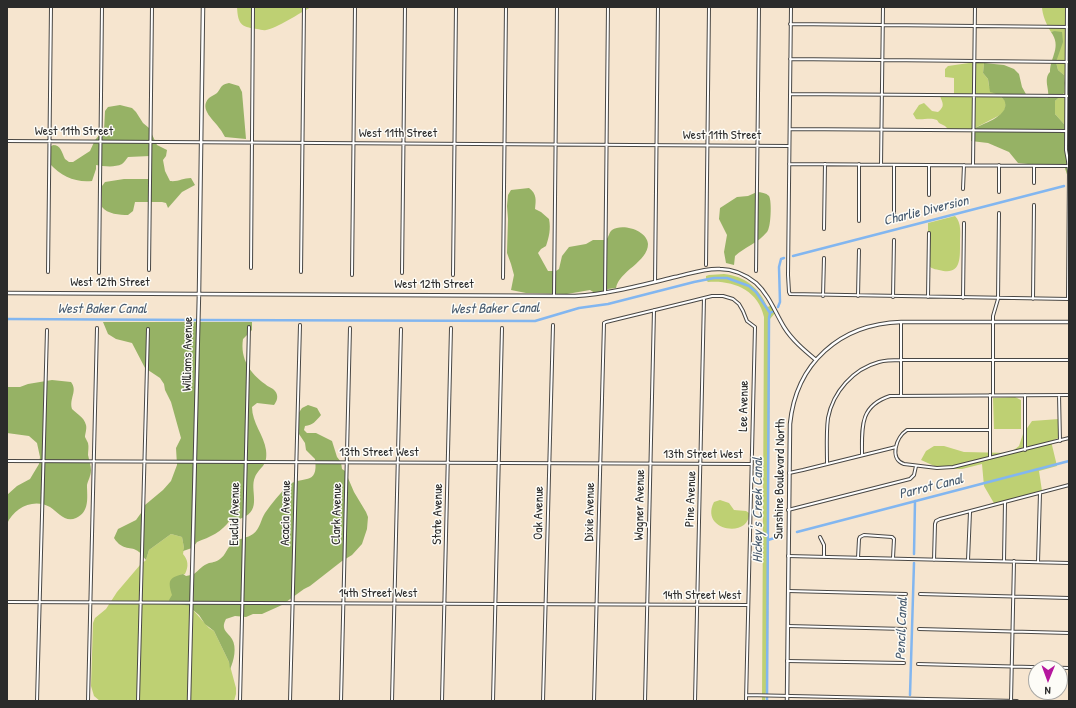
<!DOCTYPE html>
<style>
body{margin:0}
#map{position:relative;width:1076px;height:708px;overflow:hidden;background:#f6e5cf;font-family:"Patrick Hand",sans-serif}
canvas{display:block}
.frame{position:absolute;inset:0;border:8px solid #2b2b2b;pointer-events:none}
.north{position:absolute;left:1028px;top:660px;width:40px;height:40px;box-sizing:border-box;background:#fdfcf7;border:1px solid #a9a8a5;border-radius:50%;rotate:181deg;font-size:11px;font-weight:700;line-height:16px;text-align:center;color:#2b2b2b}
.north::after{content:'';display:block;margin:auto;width:14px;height:18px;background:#b5179e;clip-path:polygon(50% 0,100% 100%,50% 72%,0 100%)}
</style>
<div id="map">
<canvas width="1076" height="708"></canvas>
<div class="frame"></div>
<div class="north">N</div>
</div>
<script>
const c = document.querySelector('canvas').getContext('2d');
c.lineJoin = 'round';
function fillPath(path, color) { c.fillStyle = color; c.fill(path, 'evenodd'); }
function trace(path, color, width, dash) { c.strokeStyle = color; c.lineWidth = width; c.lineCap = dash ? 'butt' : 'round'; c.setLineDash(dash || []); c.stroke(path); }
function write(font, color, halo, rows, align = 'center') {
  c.font = font + ' "Patrick Hand",sans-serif'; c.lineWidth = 3; c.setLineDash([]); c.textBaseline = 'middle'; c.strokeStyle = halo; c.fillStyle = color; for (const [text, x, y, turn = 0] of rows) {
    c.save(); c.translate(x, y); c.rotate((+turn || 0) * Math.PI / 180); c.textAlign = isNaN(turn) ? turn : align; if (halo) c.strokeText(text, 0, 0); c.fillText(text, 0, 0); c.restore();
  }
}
const green = new Path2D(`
 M237,7H311C300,13 277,28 266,30C263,31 260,29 257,29C240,27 238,23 237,7Z
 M1042,7H1069V148L1066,147L1064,124L1055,114V101L1064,93L1065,83L1064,75L1058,70L1056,62L1058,53L1055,31L1051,32C1047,26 1042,14 1042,7Z
 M976,62L984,63L983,73L988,79L989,86L999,96L1004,99L1006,103L1005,109L1002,114L971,130H949L945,126L939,123L937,120C930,117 924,120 916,119L913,114L919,105L924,103L932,111L938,112C945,106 943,104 940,96L954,95V78L945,77V69L948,66Z
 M955,216C962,223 960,234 960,243C960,259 961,276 939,270C933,269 929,268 928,262V223Z
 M724,274C745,276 759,288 767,306L768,307L771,305L775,313L770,319L768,673L765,701H762L764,317C758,290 733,280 708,282L706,280V276L709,275Z
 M1015,397L1021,400V429H994L993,398Z
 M1059,419L1061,437L1051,441L1057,466L1039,471L1042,491L995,505L984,486L982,464L962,469H941L921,460L926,451L934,446H944L964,452L1010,453L1019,446L1023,434L1032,421Z
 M720,500L729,503L734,510L746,511L749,513C750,539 699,531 714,502Z
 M171,534L182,537L184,548L183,554C188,560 189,566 185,574L180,575L184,604L190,606L188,701H100L94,696L91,686L93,623L95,618L106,609L117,592L140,565L146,560L149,550Z
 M193,610L209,628L214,631L229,662L236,688V694L234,701H190Z`);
const forest = new Path2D(`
 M1054,31L1062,32L1063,42L1056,62L1058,70L1064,75L1065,83L1064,93L1055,101V114L1064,124L1066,147L1069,148V181L1064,165L1062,164L1038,165L1018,163L1009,152L988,143L971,141V130C981,124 1009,117 1005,102C1004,97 995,93 990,92L988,79L983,73L984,63L1004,65L1014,69L1019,74L1022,87L1027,96L1048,98C1050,90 1043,79 1050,72C1050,57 1062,47 1051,32Z
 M229,83L239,86L242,92L246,139L225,137C223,134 222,131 220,129C215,121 198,109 209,98C211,96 215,95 217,93C222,87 220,85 229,83Z
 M120,105L132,108L136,112L143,123L149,128L157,145L167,150L166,156L163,160L165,171L170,181C178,182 183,178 191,178L195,185L182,192L168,208L166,203L162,202H135L133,211L128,215C120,215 107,214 102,207V186L105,182L124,179H150V156L128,157C126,159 125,162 122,164C114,168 103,166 96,165V169L92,181C76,183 61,176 50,164V147L53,145C61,145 62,153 65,159L69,162H73L90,151L95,140L104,130L105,111L108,107Z
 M529,188C537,194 536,200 535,209L541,212L549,219C551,229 549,237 546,246L541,249L538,253L548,271H556L559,269L562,256L569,247L586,244L593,240H606C609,237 609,232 612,230C622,223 647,230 648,244C648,262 619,271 616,288L608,289L605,292L595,293L590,290L567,294L526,293L511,290L514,275L511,264L507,253L508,219L507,206L508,195L511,190Z
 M757,192C761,192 766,193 769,196C772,201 771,228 767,232C758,243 745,247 735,256L734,265L726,263L724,252L727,235L719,219L720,208L737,197L748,196Z
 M103,322H198L192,548L183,551L184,548L182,537L171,534L149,550L146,560C144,558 142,554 139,552C131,545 123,552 114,538L118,529L136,520L141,513L145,505L163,490L171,481L177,465L176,448L181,438L171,402L165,390L164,384L160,378L145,368L132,343L116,339L108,334Z
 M200,322H252V330L243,339C240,359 250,373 265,384C268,387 273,388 275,391C279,396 277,401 274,405L257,403L252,407C252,423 264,435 266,450C268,467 260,466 255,477C249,490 263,510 242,518C239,520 234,519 230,520C222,532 210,537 197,542L194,546Z
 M52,380L71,382C78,391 69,398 72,409C77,414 84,417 86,425C87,429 85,434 85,437C86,439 87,441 88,443C89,447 88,451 88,455C89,460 91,465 91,470C91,476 88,480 87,485C87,497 90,512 76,518C65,523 58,512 50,507C33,498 14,508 7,524V495L17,486L30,479L39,464L40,457L37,443L29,436L7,433V387H20L28,384Z
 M308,405L317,408L321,415C316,421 313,425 305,426L304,430L307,433H316L332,441L337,457L341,462L342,469L345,471L354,492L366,512L368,517L367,529L362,544L352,555L342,561L310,586L304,589L282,605L262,614H253L246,617L235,616L226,619C220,630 228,632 232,639C237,647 234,661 230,669L229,662L214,631L205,624L199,615L193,610L194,574C199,570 203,565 209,563C214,562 216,562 220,559C226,555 227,547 233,543C239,538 248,538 253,534C260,529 261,519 265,513C272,503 280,493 289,485C301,475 319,487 315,459L306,450L305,443L299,434L297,424L298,414L302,408Z
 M183,574L186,576L191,575L190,606L170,602L169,600L172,595C168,581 168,578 183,574Z`);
const canal = new Path2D(`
 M793,256L1064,186
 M778,307L780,302L779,267L781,259L784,258
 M7,319L197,320
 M201,320L535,321L579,308L608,304L694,282L714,278H727L749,286L756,292L770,313
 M797,532L1069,461
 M768,540L781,536
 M914,554L915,501
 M910,695L914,563
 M767,701L769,318L770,313L772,312`);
const minor = new Path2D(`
 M791,7L788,275L789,292L790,294L1069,299
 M1067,7L1066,150L1068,161L1069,171L1068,299
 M790,24L1069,27
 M790,59L1069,62
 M790,94L1069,96
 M790,129L1066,131
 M7,141L789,146
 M789,164L1068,166
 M881,165L883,7
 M929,165V195
 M973,165L975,7
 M1034,183V166
 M963,189L964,165
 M999,192V165
 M859,221V164
 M894,221V165
 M824,229L825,164
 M706,265L709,7
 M251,268L253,7
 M149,270L152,7
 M756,271L759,7
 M48,272L51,7
 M301,272L304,7
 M99,273L102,7
 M402,273L405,7
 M352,275L355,7
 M453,275L456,7
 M503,278L506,7
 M655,282L658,7
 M605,293L608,7
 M554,296L557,7
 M823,296L824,258
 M858,296L859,250
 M893,297L894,240
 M928,297L929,233
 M963,298L964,223
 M1033,299L1034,205
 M901,395V322
 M990,395V458
 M993,395V316L998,299L999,213
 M1025,395V450
 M1059,395L1060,441
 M990,430H907C896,437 889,459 904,464L937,468L953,467L1069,438
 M862,455C862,428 859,406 890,396L1069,395
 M7,461L752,464
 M827,464C827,449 826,433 828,418C833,392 853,369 879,362C886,360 893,360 901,360H1069
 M789,473L803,470L896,447
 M788,510L910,479L914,475L916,466
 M820,537L824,545V557
 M788,556L1069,563
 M858,558L859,539L860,537L864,535L892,537L894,539L893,558
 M934,560L935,524L936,521L940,519L1069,485
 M968,560L970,512
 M1004,561L1005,502
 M1038,562L1040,493
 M788,591L906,594
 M920,594L1069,598
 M7,602L748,605
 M788,626L905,629
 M919,629L1069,633
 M787,661L904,663
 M918,664L1069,668
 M746,695L1017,701
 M37,701L47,330
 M88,701L97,328
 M138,701L148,329
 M240,701L249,327
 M290,701L300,325
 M341,701L350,328
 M392,701L401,329
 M442,701L451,328
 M493,701L502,328
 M543,701L553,325
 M594,701L604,323L606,322L692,301L712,296H723L733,299L739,304L743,311L747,321L755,327L746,701
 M645,701L654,310
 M695,701L704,298
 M1011,701L1014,561`);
const tertiary = new Path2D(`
 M7,293L575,296C609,294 642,285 675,277C689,274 705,268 720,269C733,269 746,275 756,283C769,295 775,312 784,327C792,340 804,350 816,360
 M189,701L199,293L203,7
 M787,701L790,424C796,363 840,324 901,322H1069`);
const streetNames = [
 ["West 11th Street",74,132],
 ["West 11th Street",398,134],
 ["West 11th Street",722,136],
 ["West 12th Street",110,283],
 ["West 12th Street",434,285],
 ["Williams Avenue",188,354,-89],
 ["Lee Avenue",744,406,-89],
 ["13th Street West",379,453],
 ["13th Street West",703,455],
 ["Sunshine Boulevard North",780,479,-89],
 ["Pine Avenue",691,499,-88],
 ["Wagner Avenue",640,505,-89],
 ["Dixie Avenue",590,512,-89],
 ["Acacia Avenue",286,513,-89],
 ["Oak Avenue",539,513,-89],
 ["Euclid Avenue",235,514,-89],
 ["Clark Avenue",337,514,-89],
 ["State Avenue",438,514,-89],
 ["14th Street West",378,594],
 ["14th Street West",702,596]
];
const waterNames = [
 ["Charlie Diversion",926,211,-14],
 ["West Baker Canal",102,309],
 ["West Baker Canal",495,309,-1],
 ["Parrot Canal",931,487,-14],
 ["Hickey's Creek Canal",758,510,-90],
 ["Pencil Canal",902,629,-88]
];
fillPath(green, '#bed073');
fillPath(forest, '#96b265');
trace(canal, '#82b6f0', 2.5);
trace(minor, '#494744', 4);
trace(tertiary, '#494744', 4.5);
trace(minor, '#fff', 2);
trace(tertiary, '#fff', 2.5);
write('13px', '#2b2b2b', '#fdfcf7', streetNames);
write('italic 14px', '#495c70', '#fdfcf7', waterNames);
</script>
